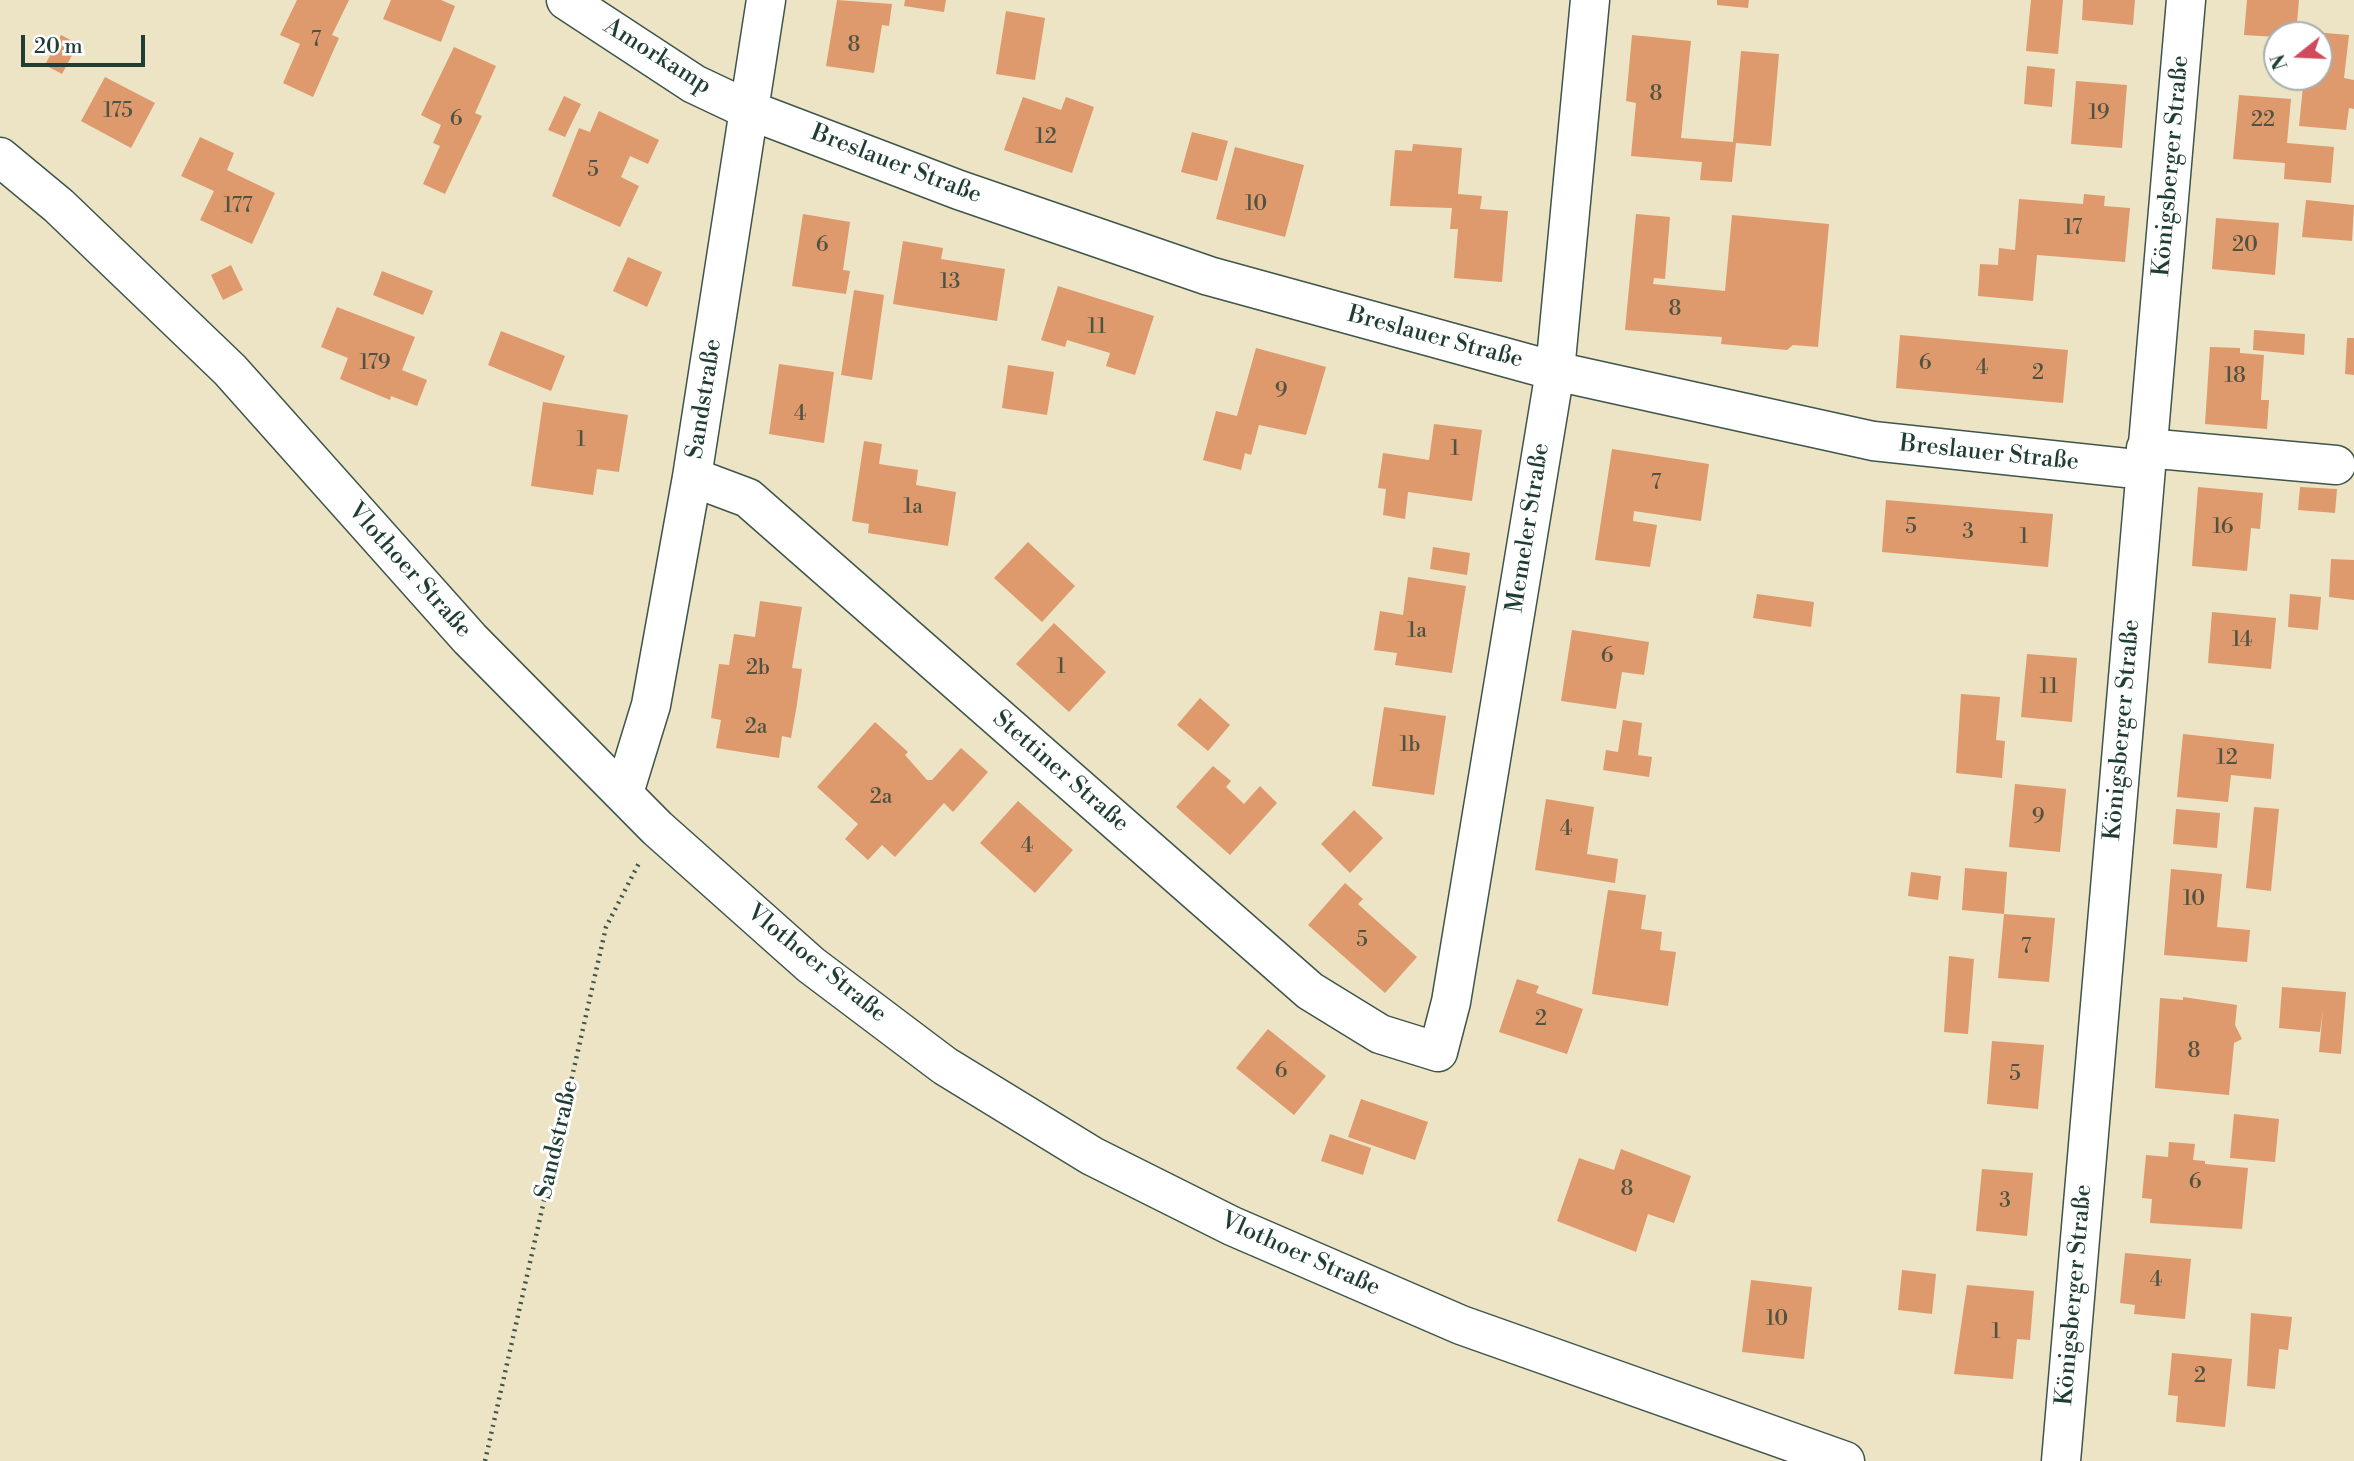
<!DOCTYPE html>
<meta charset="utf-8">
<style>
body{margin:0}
#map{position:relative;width:2354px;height:1461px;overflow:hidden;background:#ece4c5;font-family:"Libre Bodoni",serif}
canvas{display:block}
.north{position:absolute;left:2263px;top:21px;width:70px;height:70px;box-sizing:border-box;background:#fff;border:2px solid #a5b1ae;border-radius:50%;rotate:252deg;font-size:19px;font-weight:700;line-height:28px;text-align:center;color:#1f3d34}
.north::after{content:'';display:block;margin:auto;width:24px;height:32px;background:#d1495b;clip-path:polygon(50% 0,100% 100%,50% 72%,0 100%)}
.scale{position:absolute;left:21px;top:35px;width:124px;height:32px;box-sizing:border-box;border:4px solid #1f3d34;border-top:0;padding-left:9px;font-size:21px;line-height:24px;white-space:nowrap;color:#1f3d34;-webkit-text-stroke:5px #fff;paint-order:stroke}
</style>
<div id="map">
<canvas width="2354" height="1461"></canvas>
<div class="north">N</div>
<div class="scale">20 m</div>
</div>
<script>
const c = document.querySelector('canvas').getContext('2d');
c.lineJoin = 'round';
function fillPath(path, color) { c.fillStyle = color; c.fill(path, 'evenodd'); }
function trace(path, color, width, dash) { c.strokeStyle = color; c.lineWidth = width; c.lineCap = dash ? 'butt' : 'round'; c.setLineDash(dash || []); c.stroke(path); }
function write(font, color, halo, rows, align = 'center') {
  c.font = font + ' "Libre Bodoni",serif'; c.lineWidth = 6; c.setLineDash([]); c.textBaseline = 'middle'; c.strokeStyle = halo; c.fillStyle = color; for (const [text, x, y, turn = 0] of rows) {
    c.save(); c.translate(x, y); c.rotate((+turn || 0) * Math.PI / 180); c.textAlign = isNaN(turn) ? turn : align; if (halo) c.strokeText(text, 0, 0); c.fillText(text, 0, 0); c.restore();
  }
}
const building = new Path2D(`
 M297,0H349L332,35L339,38L313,97L283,83L300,44L280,35Z
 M391,0H441L455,6L441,42L383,19Z
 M837,0L892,4L889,26L882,25L874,73L826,66Z
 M905,0H946L944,12L904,6Z
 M1717,0H1749L1748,8L1717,5Z
 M2031,0H2063L2058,54L2026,51Z
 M2083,0H2135L2133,25L2082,20Z
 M2247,0H2299L2296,35L2277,37L2244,35Z
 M1006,11L1045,18L1035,80L996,74Z
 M2314,32L2349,35L2344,78L2354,80V109L2349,108L2346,130L2299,126L2304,77H2319V35H2313Z
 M61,35L78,44L62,74L45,65Z
 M1632,35L1691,41L1681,138L1733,142L1741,51L1779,54L1771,146L1736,143L1732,182L1700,180L1702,162L1631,156L1636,103L1626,101Z
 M454,47L496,66L475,113L482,116L445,194L423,184L440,146L433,143L441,125L421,115Z
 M2027,66L2055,69L2052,107L2024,104Z
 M105,77L155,103L131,148L81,121Z
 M2076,81L2127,85L2122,148L2071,144Z
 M2239,95L2291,99L2287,143L2334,147L2331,183L2284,179L2285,163L2233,159Z
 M564,96L581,104L565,137L548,130Z
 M1023,97L1061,110L1066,97L1094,107L1072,173L1004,150Z
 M599,111L659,140L648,164L630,156L621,177L639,186L620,227L552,196L579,128L590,132Z
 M1192,132L1228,141L1217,181L1181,172Z
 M200,137L234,153L227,170L275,193L252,244L200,220L214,191L181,176Z
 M1413,144L1462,148L1458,194L1482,196L1480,209L1508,211L1502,282L1454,278L1458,229H1450L1452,208L1390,206L1395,150L1412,151Z
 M1235,147L1304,165L1285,237L1216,219Z
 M2084,194L2105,196L2104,206L2130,208L2125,262L2037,255L2033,301L1978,296L1980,264L1998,265L1999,248L2015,250L2019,199L2083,204Z
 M2306,200L2354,205L2352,241L2302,237Z
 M803,214L850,222L843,270L850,271L846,294L792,286Z
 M1636,214L1670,217L1665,279L1654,278L1653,284L1725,291L1732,215L1829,224L1818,347L1793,345L1787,350L1721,344L1722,337L1625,330Z
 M2216,218L2279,223L2275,275L2212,269Z
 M903,241L943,248L941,259L1005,269L997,321L893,304Z
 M628,257L662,272L647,307L613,291Z
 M231,265L243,290L223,300L211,275Z
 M382,271L433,291L423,315L373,295Z
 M1058,286L1154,316L1135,375L1106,366L1110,353L1067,340L1065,347L1041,340Z
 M854,290L884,295L872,380L841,375Z
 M337,307L415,337L402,370L427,380L417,406L391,396L390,400L340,379L348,358L321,347Z
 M2254,330L2305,334L2304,355L2253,350Z
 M501,331L565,356L551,391L488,365Z
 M1900,335L2068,350L2063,403L1896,388Z
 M2347,338H2354V375L2345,374Z
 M2210,347L2240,348V353L2264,355L2261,400H2269L2267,429L2205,424Z
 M1256,348L1326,367L1306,435L1259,425L1251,455L1245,453L1241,470L1203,460L1216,411L1237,416Z
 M779,364L834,372L824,443L769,434Z
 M1008,365L1054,372L1047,415L1002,408Z
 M543,402L628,415L619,472L597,469L593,495L531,486Z
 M1434,424L1482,430L1472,501L1408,492L1405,519L1383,515L1386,489L1378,488L1383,453L1429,460Z
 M864,441L882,444L879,464L918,470L916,485L956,492L948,546L868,533L869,524L852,521Z
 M1612,449L1709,464L1701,521L1634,511L1633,521L1657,525L1650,567L1595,560Z
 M2198,487L2263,493L2260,529L2251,528L2247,571L2192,566Z
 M2300,487L2337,489L2335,513L2298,510Z
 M1886,500L2053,514L2048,567L1882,552Z
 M1028,542L1075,586L1042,622L994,578Z
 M1433,547L1470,553L1467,575L1430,569Z
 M2331,559L2354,560V600L2329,597Z
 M1408,577L1466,586L1452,673L1395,665L1397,653L1374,650L1380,611L1403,615Z
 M1757,594L1814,602L1811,627L1753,618Z
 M2290,594L2321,597L2318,630L2288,627Z
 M760,601L802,607L792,668L802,669L797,704L791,738L782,736L779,758L716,748L721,720L711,718L719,664L729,665L734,634L755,637Z
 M2212,612L2276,618L2271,669L2208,663Z
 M1054,623L1106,672L1069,712L1016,664Z
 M1572,630L1649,642L1644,675L1622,672L1616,709L1561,701Z
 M2027,654L2077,658L2072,722L2021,717Z
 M1961,694L2000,697L1996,740L2005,741L2002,778L1956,773Z
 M1200,698L1230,725L1208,751L1177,725Z
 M1384,707L1446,716L1434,795L1372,786Z
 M1623,720L1642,723L1638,755L1652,757L1649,777L1603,770L1606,750L1618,752Z
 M875,722L908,752L905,755L927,780H932L961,748L988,772L953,812L944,803L895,857L882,845L868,860L845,839L858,824L817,787Z
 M2183,734L2274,744L2271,779L2231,775L2228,802L2177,797Z
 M1213,766L1231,781L1226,787L1244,804L1260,786L1277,803L1230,855L1176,807Z
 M2015,784L2066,789L2060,852L2009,847Z
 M1546,799L1594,807L1587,854L1618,859L1615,883L1535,870Z
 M1018,801L1073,850L1035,893L980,843Z
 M2254,807L2279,809L2271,891L2246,888Z
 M2176,809L2220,813L2217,848L2173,844Z
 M1354,810L1383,838L1350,873L1321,844Z
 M1965,868L2007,872L2004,914L1962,910Z
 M2171,869L2222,874L2217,927L2250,930L2247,962L2164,955Z
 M1911,872L1941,876L1938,900L1908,896Z
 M1345,883L1363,899L1358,904L1417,957L1385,993L1308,925Z
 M1608,890L1646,895L1641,929L1662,932L1660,950L1676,952L1668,1006L1592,994Z
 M2004,914L2055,918L2049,982L1998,978Z
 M1949,956L1974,959L1968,1034L1944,1032Z
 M1517,979L1539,986L1536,993L1583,1009L1567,1054L1499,1032Z
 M2282,987L2346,992L2341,1054L2319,1052L2323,1010L2320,1032L2279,1028Z
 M2183,997L2237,1005L2235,1025L2242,1039L2234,1043L2229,1095L2155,1088L2160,998L2183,1000Z
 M1268,1029L1326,1076L1294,1115L1236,1068Z
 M1992,1041L2044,1045L2038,1109L1987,1104Z
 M1361,1099L1428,1122L1415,1160L1348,1137Z
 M2234,1114L2279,1119L2275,1162L2230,1158Z
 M1330,1134L1371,1148L1363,1175L1321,1161Z
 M2169,1142L2195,1144L2193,1160L2205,1161V1164L2248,1168L2242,1229L2150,1223L2152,1199L2142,1198L2146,1155L2168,1157Z
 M1621,1149L1691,1176L1674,1223L1648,1214L1636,1252L1557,1221L1579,1158L1614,1170Z
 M1982,1169L2033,1173L2027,1236L1976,1231Z
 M2125,1253L2191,1259L2185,1319L2134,1314L2135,1305L2120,1303Z
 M1902,1270L1936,1274L1932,1314L1898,1310Z
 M1751,1280L1812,1287L1804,1359L1742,1352Z
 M1967,1285L2034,1291L2030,1340L2017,1339L2013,1379L1954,1374Z
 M2251,1313L2292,1317L2288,1350L2279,1349L2275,1389L2247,1386Z
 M2172,1353L2232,1359L2225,1427L2176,1422L2178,1396L2168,1395Z`);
const path = new Path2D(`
 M485,1461L606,927L639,863`);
const minor = new Path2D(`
 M566,0L694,84L749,110L959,190L1209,276L1555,371L1873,441L2145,470
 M0,157L59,206L230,370L470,639L657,828L811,965L945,1066L1092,1156L1232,1226L1461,1325L1845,1461
 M2146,448L2336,465
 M692,477L748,498L1310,991L1380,1034L1438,1052L1451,1002L1555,371L1590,0
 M624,793L651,705L692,477L766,0
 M2061,1461L2186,0`);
const numberNames = [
 ["7",316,41],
 ["8",854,46],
 ["8",1656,95],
 ["175",118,112],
 ["19",2099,114],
 ["6",456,120],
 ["22",2263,121],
 ["12",1046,138],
 ["5",593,171],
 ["10",1256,205],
 ["177",238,207],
 ["17",2073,229],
 ["6",822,246],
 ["20",2245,246],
 ["13",950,283],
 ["8",1675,310],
 ["11",1097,328],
 ["179",375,364],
 ["6",1925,364],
 ["4",1982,369],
 ["2",2038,374],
 ["18",2235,377],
 ["9",1281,392],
 ["4",800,415],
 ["1",581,441],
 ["1",1455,450],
 ["7",1656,484],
 ["1a",913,508],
 ["5",1911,528],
 ["16",2223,528],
 ["3",1968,533],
 ["1",2024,538],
 ["1a",1417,632],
 ["14",2242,641],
 ["6",1607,657],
 ["1",1061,668],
 ["2b",758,669],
 ["11",2049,688],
 ["2a",756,728],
 ["1b",1410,746],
 ["12",2227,759],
 ["2a",881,798],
 ["9",2038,818],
 ["4",1566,830],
 ["4",1027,847],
 ["10",2194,900],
 ["5",1362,941],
 ["7",2026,948],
 ["2",1541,1020],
 ["8",2194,1052],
 ["6",1281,1072],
 ["5",2015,1075],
 ["6",2195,1183],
 ["8",1627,1190],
 ["3",2005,1202],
 ["4",2156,1281],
 ["10",1777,1320],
 ["1",1996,1333],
 ["2",2200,1377]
];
const streetNames = [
 ["Amorkamp",657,57,32],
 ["Breslauer Straße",896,165,21],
 ["Königsberger Straße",2172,166,-85],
 ["Breslauer Straße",1435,338,15],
 ["Sandstraße",705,399,-81],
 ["Breslauer Straße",1989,454,6],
 ["Memeler Straße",1529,528,-81],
 ["Vlothoer Straße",409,571,48],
 ["Königsberger Straße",2123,730,-85],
 ["Stettiner Straße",1060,772,41],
 ["Vlothoer Straße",816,964,39],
 ["Sandstraße",558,1140,-77],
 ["Vlothoer Straße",1300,1255,24],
 ["Königsberger Straße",2075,1295,-85]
];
fillPath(building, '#de996d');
trace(minor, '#3e564a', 41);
trace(path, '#3e564a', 4.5, [2, 5]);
trace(minor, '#fff', 38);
write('21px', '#4f5442', null, numberNames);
write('24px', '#1f3d34', '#fff', streetNames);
</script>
